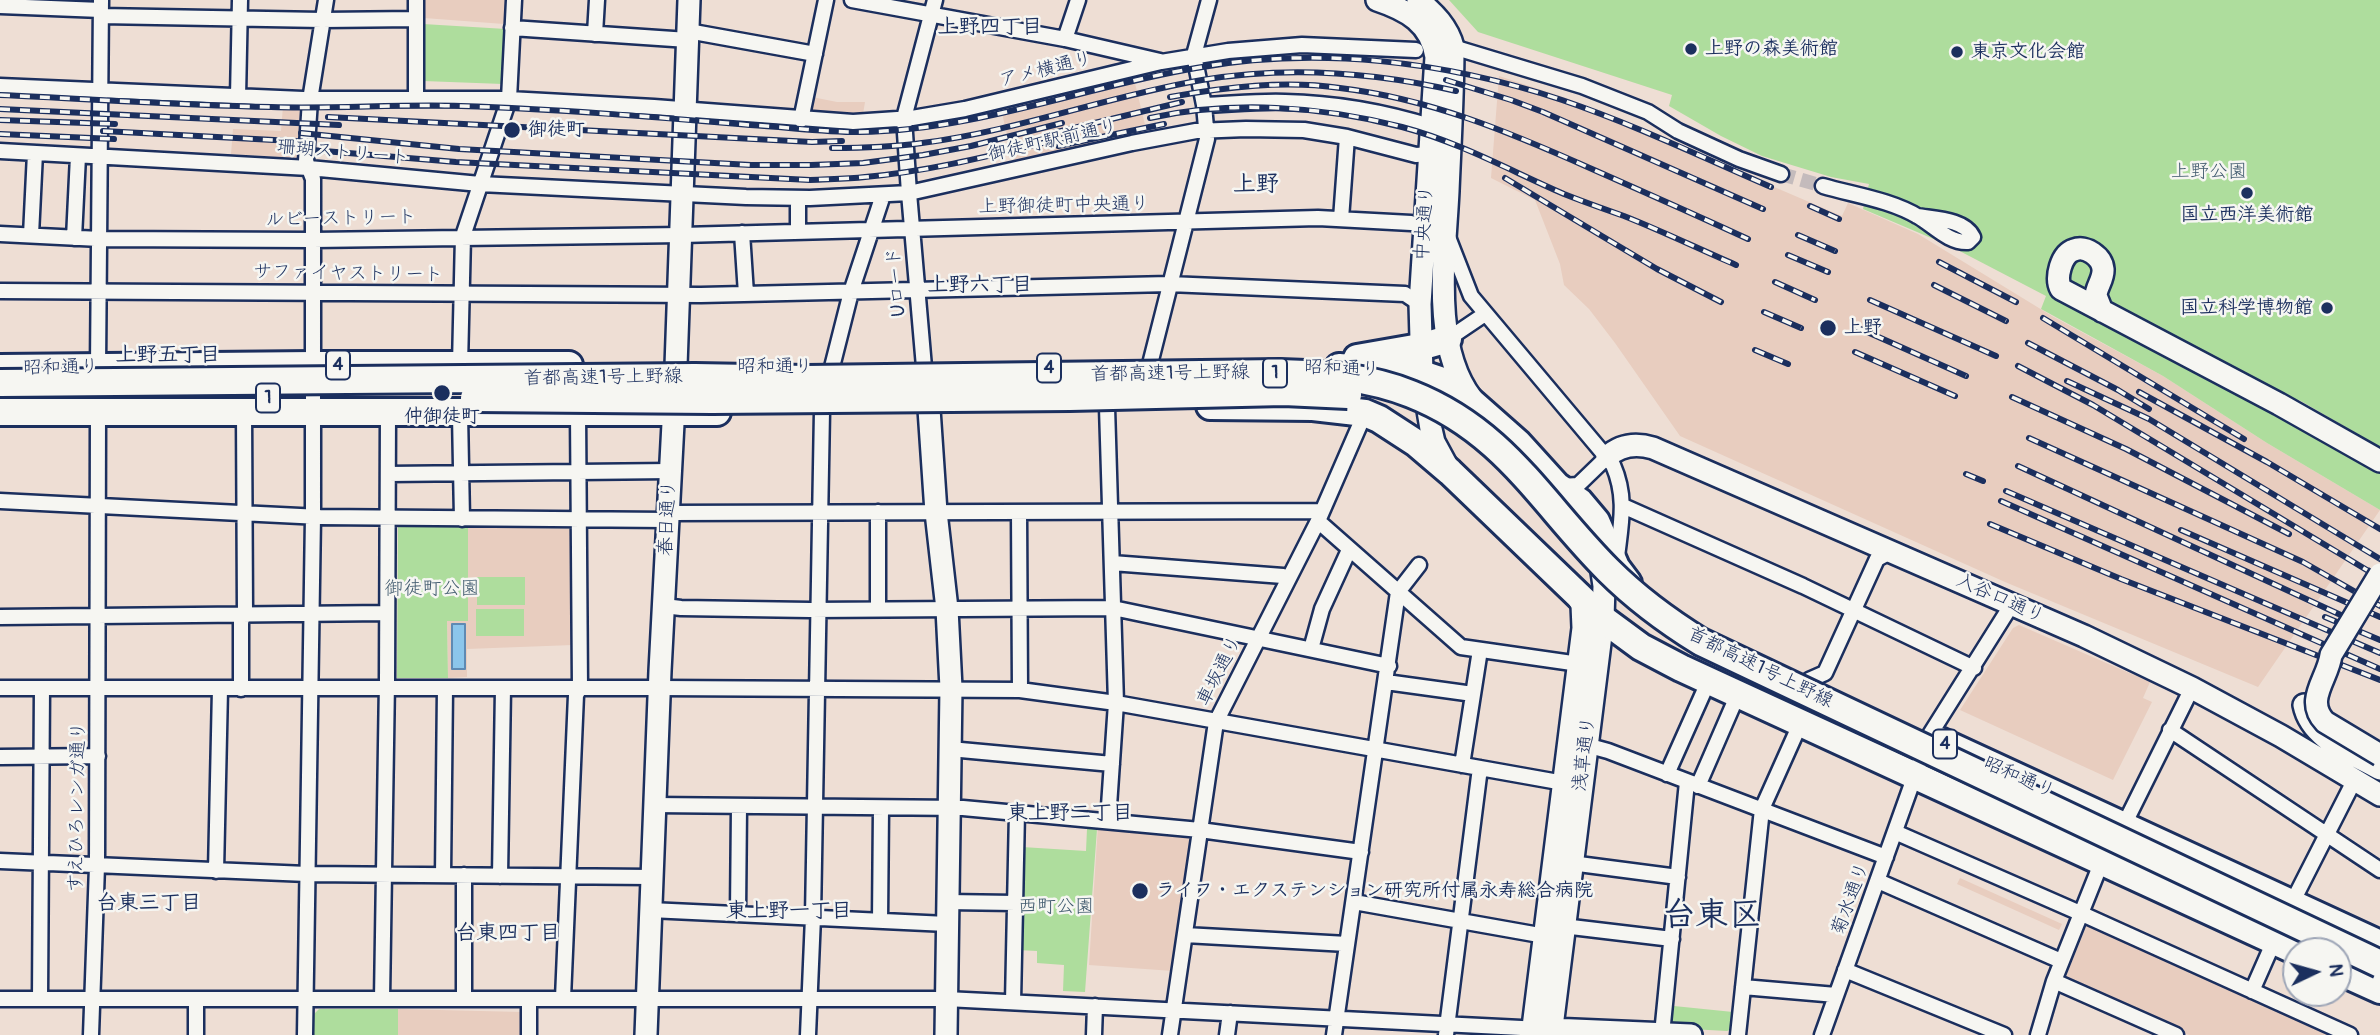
<!DOCTYPE html>
<meta charset="utf-8">
<style>
body{margin:0}
#map{position:relative;width:2380px;height:1035px;overflow:hidden;background:#eeded4;font-family:Pangolin,sans-serif}
canvas{display:block}
.north{position:absolute;left:2282px;top:937px;width:70px;height:70px;box-sizing:border-box;background:#f6f6f2;border:2px solid #9ea6b7;border-radius:50%;rotate:85deg;font-size:19px;font-weight:700;line-height:28px;text-align:center;color:#1b2f5e}
.north::after{content:'';display:block;margin:auto;width:24px;height:32px;background:#1b2f5e;clip-path:polygon(50% 0,100% 100%,50% 72%,0 100%)}
</style>
<div id="map">
<canvas width="2380" height="1035"></canvas>
<div class="north">N</div>
</div>
<script>
const c = document.querySelector('canvas').getContext('2d');
c.lineJoin = 'round';
function fillPath(path, color) { c.fillStyle = color; c.fill(path, 'evenodd'); }
function trace(path, color, width, dash) { c.strokeStyle = color; c.lineWidth = width; c.lineCap = dash ? 'butt' : 'round'; c.setLineDash(dash || []); c.stroke(path); }
function write(font, color, halo, rows, align = 'center') {
  c.font = font + ' Pangolin,"Klee One",sans-serif'; c.lineWidth = 5; c.setLineDash([]); c.textBaseline = 'middle'; c.strokeStyle = halo; c.fillStyle = color; for (const [text, x, y, turn = 0] of rows) {
    c.save(); c.translate(x, y); c.rotate((+turn || 0) * Math.PI / 180); c.textAlign = isNaN(turn) ? turn : align; if (halo) c.strokeText(text, 0, 0); c.fillText(text, 0, 0); c.restore();
  }
}
const built = new Path2D(`
 M424,0H506L504,24L424,18Z
 M1133,75L1147,133L1014,164L1000,105Z
 M1499,76L1566,98L1842,216L1848,203L1918,234L2052,316L2163,376L2267,443L2380,510L2258,687L2005,582L1680,436L1615,343L1589,309L1564,285L1560,264L1535,200L1491,178Z
 M812,97L837,102H865L863,114H836L809,111Z
 M283,106H301L298,158L231,154L233,129L281,131Z
 M468,527L574,529L573,645L467,649V677L448,678L447,620H468Z
 M2019,625L2150,682L2143,698L2152,702L2113,780L1960,710L2013,628Z
 M1098,825L1193,833L1173,971L1089,965Z
 M1960,878L2062,924L2059,930L1957,884Z
 M2088,922L2336,1035H2189L2065,979Z
 M398,1009L522,1012L521,1035H398Z`);
const green = new Path2D(`
 M1449,0H2380V447L2299,400L2297,403L2380,465V510L2267,443L2163,376L2041,309L2046,296L1950,246L1863,209L1869,184L1831,177L1762,156L1721,136L1669,106L1672,95L1478,32Z
 M423,24L506,29L503,84L423,81Z
 M398,527H468V621H447L448,678H397Z
 M477,577H525V605H477Z
 M476,609H524V636H476Z
 M1087,829H1097L1085,992L1063,991L1064,965L1037,963V951L1017,950L1022,847L1086,851Z
 M1674,1006L1733,1012L1732,1029L1727,1031L1671,1028Z
 M319,1009H398V1035H313L314,1014Z`);
const water = new Path2D(`
 M452,624H465V669H452Z`);
const streetTunnel = new Path2D(`
 M1781,174L1823,186`);
const street = new Path2D(`
 M416,0V99
 M852,0L1065,39L1160,61
 M0,6L101,10
 M101,16L322,20L416,19
 M512,28L688,40
 M688,31L815,54
 M595,34L597,0
 M1065,39L1078,0
 M1447,50L1453,47L1582,86L1648,112L1678,131L1739,159L1781,174
 M0,86L303,99H509L654,107L853,122L912,118L965,109L1161,62L1228,51L1302,45L1416,50
 M238,97L240,0
 M1204,105C1231,104 1258,101 1285,102C1335,103 1385,112 1433,127
 M801,120L826,0
 M0,151L309,168L480,184L746,197L810,198L909,193L1132,143L1196,131L1246,129L1304,130L1347,137L1416,155L1430,154
 M1823,186C1854,195 1891,200 1919,217C1934,226 1949,243 1968,242L1973,237C1965,219 1934,219 1917,216
 M798,198V232
 M1341,219L1347,137
 M742,233L746,294
 M0,234L100,239L313,240L682,235L1318,218L1411,223L1433,228
 M31,235L35,153
 M1448,237L1471,296L1613,465C1627,497 1621,523 1617,557
 M74,238L78,156
 M0,291L701,295L1169,284L1405,294L1420,304
 M1448,339L1485,314
 M460,365L463,236L509,99L514,0
 M98,367L101,0
 M832,367L851,292L883,195
 M924,367L909,193L904,118L935,0
 M1149,368L1207,139L1204,105L1194,55L1209,0
 M1107,407L1116,703L1108,821
 M460,414L462,519
 M388,474L671,471
 M1562,486L1578,485L1607,457
 M0,501L320,517L668,520
 M1623,506L1803,586L1974,668
 M878,512V609
 M1019,512L1020,690
 M669,513L1322,511
 M1318,521L1461,647L1586,665
 M1112,563L1283,576L1288,578
 M664,606L681,608L810,610L1113,608L1389,666
 M0,617L387,613
 M1311,649L1322,609L1349,550
 M1809,680L1825,673L1877,559L1890,552
 M1386,682L1473,694
 M0,688H660L1020,690L1116,703L1564,783L1568,775
 M241,689V621L245,614L244,412
 M2170,730L2380,870
 M1584,748L1586,745L1608,751L1886,857
 M950,749L1112,764
 M0,757L98,756
 M1462,765L1480,650
 M1667,774L1709,680
 M1698,786L1738,694
 M654,805L963,808L1200,830L1361,852
 M2124,825L2192,688
 M1895,832L2080,913L2350,1035
 M0,861L307,874L651,877
 M1571,863L1678,877
 M216,871L220,689
 M443,875L445,688
 M464,875V999
 M500,876L503,688
 M1878,881L2061,961
 M947,902L1015,903
 M1354,902L1545,936
 M2292,903L2354,781
 M650,910L947,924
 M738,913L739,807
 M880,921L881,809
 M1563,926L1672,939
 M1185,935L1347,944
 M1845,970L2004,1035
 M2054,981L2176,1035
 M1743,987L1836,995
 M2252,991L2274,941
 M563,998L576,695L580,688L578,413
 M0,999H946L1541,1029
 M40,999L42,688
 M382,999L387,681L388,413
 M1013,1002L1017,812
 M1662,1034L1687,782
 M91,1035L97,866L98,413
 M196,1035V999
 M305,1035L313,517V179L306,161L310,100L326,0
 M529,1035V999
 M808,1035L813,917L822,411
 M1094,1035L1095,1006
 M1170,1035L1216,722L1318,521L1365,413
 M1227,1035L1230,1013
 M1334,1035L1398,592L1419,565
 M1446,1035L1480,768
 M1738,1035L1762,809L1801,722
 M1822,1035L1929,736L2012,604
 M2038,1035L2054,981L2102,861`);
const secondary = new Path2D(`
 M1377,0C1407,10 1431,23 1436,57L1420,304L1422,374L1431,429L1434,442L1447,466
 M1418,0C1434,13 1448,27 1453,47C1453,95 1450,143 1448,191C1445,255 1431,346 1472,399
 M2102,311L2096,296C2096,287 2104,279 2103,269C2102,257 2086,245 2074,250C2061,254 2055,278 2061,289L2279,404L2380,461
 M929,409L936,512L947,609L951,688L946,1035
 M1607,457C1620,445 1636,443 1653,448L2084,636L2192,688L2281,736L2380,795
 M2304,705C2311,740 2353,753 2380,769
 M1551,1029L1691,1035
 M646,1035L660,671L676,366L689,0
 M1532,1035L1583,628L1582,605L1576,594
 M1551,1035L1603,619L1604,586L1600,558`);
const highway = new Path2D(`
 M1357,358L1420,347L1448,339
 M1339,367L1422,374L1440,380L1458,390L1518,443L1557,486L1580,502L1596,521L1616,567L1628,583
 M0,368L314,365H569
 M1210,406L1313,407L1365,413L1379,419L1416,443L1450,472L1603,619L1641,647L1681,668L2296,951
 M0,412H717
 M1940,741L2380,944
 M2338,971L2380,990`);
const rail = new Path2D(`
 M1446,80L1511,100L1543,112L1763,209
 M0,95C90,99 181,105 271,107C335,109 398,104 461,106C558,109 654,117 750,125C787,127 822,132 859,132C975,131 1083,87 1196,68C1317,46 1445,61 1562,100C1633,124 1702,157 1771,187
 M1170,97C1226,87 1284,80 1340,88C1431,99 1509,132 1592,169C1644,192 1696,215 1748,239
 M0,109L339,125
 M328,117L812,142L842,141
 M1150,118C1232,100 1321,106 1402,127C1459,142 1511,171 1564,194C1584,202 1604,209 1624,216C1662,231 1699,249 1736,265
 M0,120L115,124
 M103,131L312,142
 M301,133L459,149L751,165H811L863,163L923,155L971,146L1062,123
 M1053,133L1182,102
 M0,134L114,139
 M1058,146L1164,124
 M832,148C862,148 892,147 922,143C1017,131 1108,96 1202,80C1286,66 1373,72 1456,91
 M300,149L456,162L810,180C828,179 847,179 865,177C934,171 1001,153 1068,137
 M1505,178L1657,269L1721,302
 M1810,206L1839,219
 M1798,235L1835,251
 M1788,255L1828,272
 M1939,262L2016,302
 M1775,282L1815,300
 M1934,285L2006,321
 M1870,300L1996,356
 M1764,312L1801,328
 M2043,318L2244,439
 M1856,327L1966,376
 M2028,343L2118,390L2149,409
 M1755,350L1788,364
 M1855,352L1955,396
 M2018,366L2093,405L2380,578
 M2067,381L2149,419L2380,559
 M2139,392L2267,462L2380,529
 M2012,397L2126,449L2289,534
 M2029,438L2303,562L2380,606
 M2018,466L2343,616
 M1966,474L1983,481
 M2006,491L2380,653
 M2001,501L2380,669
 M1990,524L2121,579L2380,680
 M2181,530L2380,617
 M2325,617L2380,640`);
const secondaryBridge = new Path2D(`
 M2380,574L2331,655C2328,679 2304,700 2325,722L2380,755`);
const highwayBridge = new Path2D(`
 M0,383L695,377L807,379L1280,373C1325,374 1369,377 1411,394C1505,431 1541,503 1608,570C1636,598 1667,621 1701,642L2380,964
 M474,398L712,400L1070,397L1284,392L1348,395`);
const markers = [
 [1691,49,7,"#1b2f5e"],
 [1957,52,7,"#1b2f5e"],
 [512,130,9,"#1b2f5e"],
 [2247,193,7,"#1b2f5e"],
 [2327,308,7,"#1b2f5e"],
 [1828,328,9,"#1b2f5e"],
 [442,393,9,"#1b2f5e"],
 [1140,891,9,"#1b2f5e"]
];
const shields = [
 [338,365,24],
 [1049,368,24],
 [1275,373,24],
 [268,398,24],
 [1945,744,24]
];
const shieldNames = [
 ["4",338,365],
 ["4",1049,368],
 ["1",1275,373],
 ["1",268,398],
 ["4",1945,744]
];
const poiNames = [
 ["上野の森美術館",1705,49],
 ["東京文化会館",1971,52],
 ["御徒町",528,130],
 ["国立西洋美術館",2247,215,"center"],
 ["国立科学博物館",2313,308,"right"],
 ["上野",1844,328],
 ["仲御徒町",442,417,"center"],
 ["ライフ・エクステンション研究所付属永寿総合病院",1156,891]
];
const streetNames = [
 ["アメ横通り",1046,70,-14],
 ["御徒町駅前通り",1053,141,-13],
 ["珊瑚ストリート",343,153,5],
 ["上野御徒町中央通り",1064,206,-1],
 ["ルビーストリート",341,219,-1],
 ["中央通り",1425,223,-86],
 ["サファイヤストリート",348,274,1],
 ["Uロード",897,282,-95],
 ["昭和通り",775,367],
 ["昭和通り",61,368,-1],
 ["昭和通り",1342,369,2],
 ["首都高速1号上野線",1170,374,-1],
 ["首都高速1号上野線",603,378,-1],
 ["春日通り",668,518,-87],
 ["入谷口通り",2000,599,24],
 ["首都高速1号上野線",1760,668,26],
 ["車坂通り",1220,671,-63],
 ["浅草通り",1585,754,-83],
 ["昭和通り",2019,778,24],
 ["すえひろレンガ通り",78,807,-89],
 ["菊水通り",1851,899,-70]
];
const parkNames = [
 ["上野公園",2209,172],
 ["御徒町公園",432,589],
 ["西町公園",1056,907]
];
const neighbourhoodNames = [
 ["上野四丁目",990,28],
 ["上野六丁目",980,286],
 ["上野五丁目",168,356],
 ["東上野二丁目",1070,814],
 ["台東三丁目",149,904],
 ["東上野一丁目",789,912],
 ["台東四丁目",508,934]
];
const quarterNames = [
 ["上野",1256,185]
];
const townNames = [
 ["台東区",1712,917]
];
fillPath(built, '#e8cdbf');
fillPath(green, '#aedd9d');
fillPath(water, '#8cc6eb');
trace(water, '#5f8ab3', 2);
trace(streetTunnel, '#c4bbbc', 14, [14, 7]);
trace(street, '#1b2f5e', 19);
trace(secondary, '#1b2f5e', 26);
trace(highway, '#1b2f5e', 32);
trace(street, '#f6f6f2', 14);
trace(secondary, '#f6f6f2', 21);
trace(highway, '#f6f6f2', 26);
trace(rail, '#1b2f5e', 6);
trace(rail, '#f6f6f2', 3.5, [10]);
trace(secondaryBridge, '#1b2f5e', 26, []);
trace(highwayBridge, '#1b2f5e', 32, []);
trace(secondaryBridge, '#f6f6f2', 21);
trace(highwayBridge, '#f6f6f2', 26);
for (const [x, y, r, color] of markers) { const dot = new Path2D(); dot.arc(x, y, r, 0, 2 * Math.PI); c.fillStyle = color; c.fill(dot); trace(dot, '#f6f6f2', 2.5); }
for (const [x, y, w] of shields) { const box = new Path2D(); box.roundRect(x - w / 2, y - 14.5, w, 29, 5); c.fillStyle = '#f6f6f2'; c.fill(box); trace(box, '#1b2f5e', 2); }
write('bold 18px', '#1b2f5e', null, shieldNames);
write('bold 19px', '#1b2f5e', '#f6f6f2', poiNames, 'left');
write('19px', '#1b2f5e', '#f6f6f2', streetNames);
write('19px', '#405a6e', '#f6f6f2', parkNames);
write('bold 21px', '#1b2f5e', '#f6f6f2', neighbourhoodNames);
write('bold 23px', '#1b2f5e', '#f6f6f2', quarterNames);
write('bold 33px', '#1b2f5e', '#f6f6f2', townNames);
</script>
